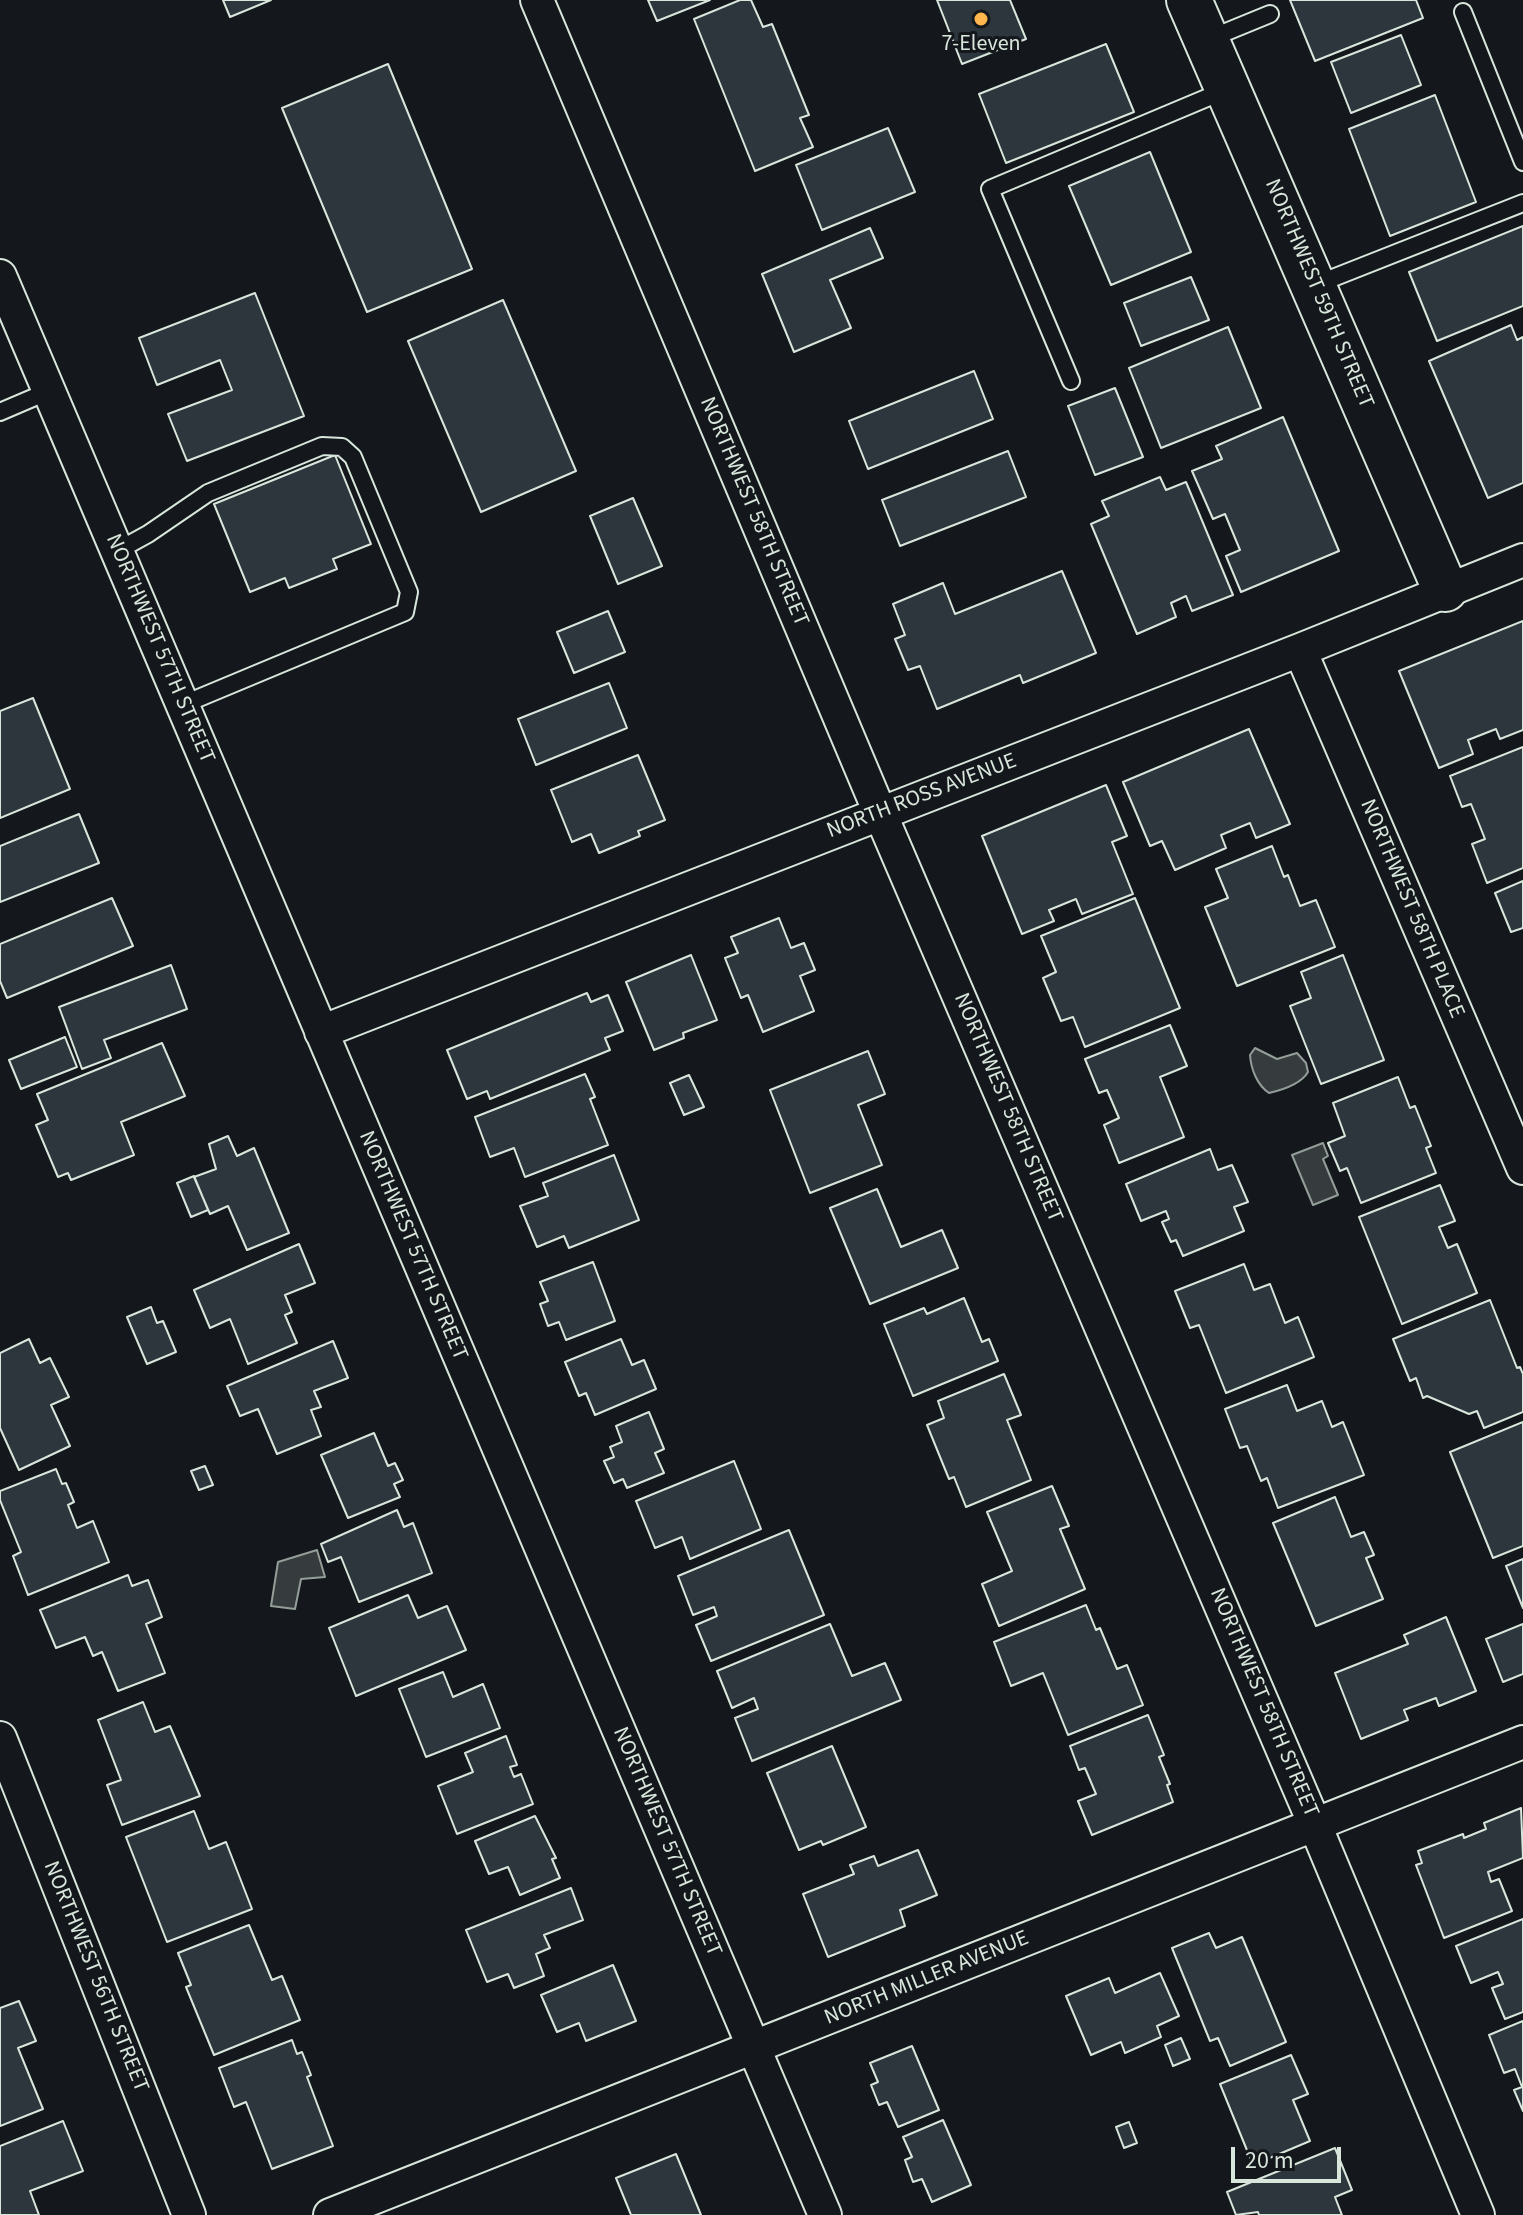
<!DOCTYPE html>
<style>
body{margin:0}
#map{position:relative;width:1523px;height:2215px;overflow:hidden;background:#14181c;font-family:"Source Sans 3",sans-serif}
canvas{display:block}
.scale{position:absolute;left:1231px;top:2147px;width:110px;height:36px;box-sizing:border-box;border:4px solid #d8e6dc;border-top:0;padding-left:10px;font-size:24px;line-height:28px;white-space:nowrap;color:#d8e6dc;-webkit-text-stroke:6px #14181c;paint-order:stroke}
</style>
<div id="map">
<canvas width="1523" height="2215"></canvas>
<div class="scale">20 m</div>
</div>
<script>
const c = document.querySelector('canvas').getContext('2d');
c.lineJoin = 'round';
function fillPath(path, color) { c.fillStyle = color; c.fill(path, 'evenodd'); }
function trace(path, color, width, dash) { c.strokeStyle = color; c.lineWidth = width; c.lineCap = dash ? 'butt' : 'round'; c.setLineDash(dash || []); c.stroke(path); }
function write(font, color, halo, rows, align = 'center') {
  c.font = font + ' "Source Sans 3",sans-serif'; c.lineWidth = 6; c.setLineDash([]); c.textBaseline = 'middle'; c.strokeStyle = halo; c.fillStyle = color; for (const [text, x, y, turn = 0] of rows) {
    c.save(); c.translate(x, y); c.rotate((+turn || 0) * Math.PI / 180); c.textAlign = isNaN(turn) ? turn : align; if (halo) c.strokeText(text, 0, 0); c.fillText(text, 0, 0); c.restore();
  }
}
const water = new Path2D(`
 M1255,1048L1277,1059L1297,1053L1306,1063L1308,1072C1301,1084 1282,1090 1269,1093C1257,1085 1251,1069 1250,1055Z
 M1323,1143L1328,1156L1323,1159L1338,1195L1313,1205L1292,1155Z
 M317,1550L325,1577L301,1579L295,1609L271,1606L278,1562Z`);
const building = new Path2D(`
 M223,0H271L230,17Z
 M648,0H710L657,21Z
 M740,0H751L763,27L772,24L809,115L800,118L813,147L755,171L694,19Z
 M937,0H1010L1026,39L962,64Z
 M1290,0H1416L1423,18L1315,61Z
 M1401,35L1421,85L1351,113L1331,62Z
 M1106,44L1134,112L1006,163L979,94Z
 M388,64L472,269L367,312L282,108Z
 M1435,95L1476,202L1390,236L1349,129Z
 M888,128L915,192L822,230L796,165Z
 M1150,152L1191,252L1111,285L1069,186Z
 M1523,226V306L1437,341L1409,272Z
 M870,228L883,258L830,280L851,328L794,352L762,274Z
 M1191,277L1209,320L1141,346L1124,303Z
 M255,293L304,416L187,461L168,414L232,390L220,360L157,385L139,338Z
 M503,300L576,471L481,512L408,341Z
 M1511,325L1517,340L1523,337V483L1488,498L1429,361Z
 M1228,327L1261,408L1161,448L1129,368Z
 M974,371L993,419L868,469L849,421Z
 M1115,388L1143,457L1095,475L1068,406Z
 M1283,417L1339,551L1241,592L1226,556L1240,550L1225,514L1213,519L1192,471L1222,459L1216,446Z
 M1008,451L1026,497L900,546L882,500Z
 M335,455L371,544L333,559L337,569L289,588L285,578L250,592L214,504Z
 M1160,477L1166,490L1186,482L1233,595L1192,611L1186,596L1171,603L1176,617L1137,634L1091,524L1109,516L1102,501Z
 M633,498L662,566L618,584L590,516Z
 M1062,571L1096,653L1023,683L1020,675L937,709L920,666L908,670L895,639L905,635L893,604L943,583L955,614Z
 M608,611L625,652L574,673L557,632Z
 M1523,621V730L1500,739L1496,729L1468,740L1473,754L1439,768L1399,671Z
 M609,683L627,728L536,765L518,719Z
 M33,698L70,789L0,818V711Z
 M1249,729L1290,824L1256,838L1250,823L1221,835L1226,848L1175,870L1162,841L1150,846L1123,782Z
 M1523,747V868L1487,883L1472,844L1485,839L1471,804L1462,807L1450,776Z
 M638,755L665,820L638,831L640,836L599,853L591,834L572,842L551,790Z
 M1106,785L1127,836L1112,842L1133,894L1082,914L1076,899L1049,910L1054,921L1022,934L982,836Z
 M79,814L99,863L0,902V846Z
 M1272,846L1284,877L1288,875L1300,906L1316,900L1335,947L1237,986L1205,907L1228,898L1216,869Z
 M1523,881V928L1511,932L1495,893Z
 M112,898L133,946L7,998L0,981V944Z
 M1135,898L1180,1008L1085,1047L1073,1017L1061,1021L1043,978L1056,972L1041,936Z
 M779,918L791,948L804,943L815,970L800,976L814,1011L763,1032L748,995L741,998L725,958L738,953L731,937Z
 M691,955L717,1020L683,1033L684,1038L654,1050L626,982Z
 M1343,955L1384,1060L1321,1084L1290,1006L1311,998L1301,972Z
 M171,965L187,1009L104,1040L111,1058L82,1069L59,1007Z
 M587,993L591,1002L608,995L623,1031L605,1038L610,1050L490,1099L487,1091L467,1099L447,1050Z
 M1170,1025L1187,1066L1160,1077L1184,1137L1119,1163L1104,1125L1119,1118L1107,1090L1099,1093L1085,1059Z
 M65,1037L77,1067L21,1089L9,1060Z
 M162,1043L185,1096L121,1122L134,1155L71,1180L68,1173L58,1177L36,1125L48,1120L37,1094Z
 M868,1051L885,1094L858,1105L882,1165L810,1193L770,1090Z
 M585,1074L595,1097L590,1099L608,1145L525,1177L514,1148L490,1157L475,1117Z
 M689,1075L704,1107L684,1115L670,1083Z
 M1398,1077L1410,1108L1415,1106L1431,1146L1426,1148L1436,1173L1361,1203L1347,1168L1340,1171L1328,1143L1345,1136L1333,1103Z
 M228,1136L237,1156L254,1148L289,1233L247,1250L228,1206L210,1214L194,1177L216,1169L209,1144Z
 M1210,1149L1218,1170L1232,1165L1248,1202L1234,1207L1244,1231L1183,1256L1176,1240L1171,1242L1162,1222L1169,1219L1166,1211L1141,1221L1126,1184Z
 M614,1155L639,1220L569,1248L564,1236L537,1247L520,1206L548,1196L543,1183Z
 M194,1176L208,1210L191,1217L177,1183Z
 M1440,1185L1455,1221L1439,1227L1448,1248L1457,1244L1477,1293L1402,1324L1359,1217Z
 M877,1189L901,1247L942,1230L958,1268L870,1304L830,1208Z
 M299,1244L315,1283L285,1295L292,1312L285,1315L297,1343L248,1364L230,1319L210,1328L194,1290Z
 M593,1262L615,1321L566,1340L559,1322L548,1326L540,1304L548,1301L540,1282Z
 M1244,1264L1254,1290L1270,1284L1285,1323L1298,1317L1314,1357L1226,1393L1199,1325L1190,1328L1175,1291Z
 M964,1298L982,1342L989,1339L998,1361L913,1396L884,1324L924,1308L927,1314Z
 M1490,1300L1517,1368L1520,1367L1523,1374V1412L1484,1428L1477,1411L1469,1414L1427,1396L1423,1398L1416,1378L1410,1381L1393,1339Z
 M151,1307L157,1323L163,1321L176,1352L147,1364L127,1317Z
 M29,1339L40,1363L50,1358L69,1397L51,1405L70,1446L19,1470L0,1428V1353Z
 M621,1339L632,1365L644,1360L656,1389L595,1415L586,1393L579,1396L565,1362Z
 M333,1341L348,1378L314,1391L321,1407L311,1410L321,1436L277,1454L258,1409L240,1416L227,1386Z
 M1004,1374L1021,1415L1007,1420L1031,1480L966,1507L954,1477L949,1479L927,1425L944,1418L938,1401Z
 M1287,1385L1297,1411L1322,1401L1332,1427L1343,1422L1364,1475L1278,1508L1267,1478L1261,1481L1247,1446L1240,1448L1225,1409Z
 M649,1412L664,1449L655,1453L664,1473L627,1488L623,1479L614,1483L604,1461L614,1457L610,1447L622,1442L616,1426Z
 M1523,1422V1546L1493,1558L1450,1452Z
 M374,1433L388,1466L395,1463L403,1480L394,1484L400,1497L348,1518L321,1455Z
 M734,1461L761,1529L690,1559L682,1537L655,1548L636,1501Z
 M205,1466L213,1485L199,1490L191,1471Z
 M56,1469L62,1484L66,1483L74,1502L68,1505L77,1528L93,1521L109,1562L28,1595L13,1556L21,1552L0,1500V1491Z
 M1052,1486L1069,1526L1060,1529L1085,1589L999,1626L982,1584L1012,1571L987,1512Z
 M1335,1497L1351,1537L1364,1532L1374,1555L1366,1558L1383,1599L1316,1626L1273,1523Z
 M397,1510L404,1527L413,1523L432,1573L359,1602L341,1557L328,1562L321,1544Z
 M789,1530L824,1615L711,1661L696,1625L717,1616L714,1607L693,1615L678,1576Z
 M1523,1559V1608L1506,1566Z
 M128,1575L132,1586L148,1580L162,1617L146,1624L165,1673L118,1691L102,1652L93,1656L85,1637L56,1648L40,1610Z
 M408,1595L418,1618L447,1606L466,1650L356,1696L329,1628Z
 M1086,1605L1096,1630L1100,1628L1117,1669L1127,1665L1143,1705L1068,1735L1043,1673L1011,1686L994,1642Z
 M1446,1617L1476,1691L1439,1706L1436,1698L1404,1710L1408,1720L1361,1739L1335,1673L1408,1644L1404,1635Z
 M830,1624L852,1676L885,1663L901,1700L752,1761L735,1718L758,1709L754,1698L732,1708L717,1671Z
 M1523,1624V1674L1503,1682L1486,1639Z
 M443,1672L453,1697L483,1684L500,1728L426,1757L399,1689Z
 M143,1702L155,1732L170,1726L200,1796L122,1825L107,1785L121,1780L98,1720Z
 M1148,1715L1164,1755L1159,1757L1170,1784L1167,1785L1173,1802L1092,1835L1078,1801L1096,1794L1085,1768L1079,1770L1070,1746Z
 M506,1736L517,1765L510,1767L514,1777L521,1774L533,1804L457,1834L438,1786L473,1772L465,1753Z
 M832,1746L866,1827L823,1845L821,1841L799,1850L767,1773Z
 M1521,1808L1523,1858L1488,1872L1491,1882L1499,1879L1512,1911L1444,1938L1416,1865L1422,1863L1418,1851L1463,1834L1464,1838L1486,1829L1484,1823Z
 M194,1811L209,1849L226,1842L252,1909L167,1942L126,1837Z
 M535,1816L556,1858L552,1859L560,1878L520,1895L508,1867L489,1874L475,1841Z
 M918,1850L937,1895L900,1910L905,1926L828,1957L803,1894L854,1874L850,1865L874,1856L878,1866Z
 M571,1888L583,1920L544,1935L550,1948L536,1954L544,1976L514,1988L508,1974L487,1982L466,1930Z
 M1523,1919V2012L1505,2019L1492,1988L1503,1984L1498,1972L1471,1983L1456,1946Z
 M249,1925L272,1980L282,1976L300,2020L214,2055L186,1987L191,1985L178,1953Z
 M1209,1933L1216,1948L1242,1937L1286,2042L1230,2066L1218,2038L1210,2041L1172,1948Z
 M613,1965L636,2021L586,2041L579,2023L557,2032L541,1995Z
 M1160,1973L1179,2016L1157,2026L1161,2037L1125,2053L1121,2042L1091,2055L1066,1996L1109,1978L1115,1993Z
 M19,2001L36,2041L18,2048L43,2109L0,2126V2008Z
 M1523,2021V2111L1514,2090L1522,2087L1515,2069L1504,2073L1489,2035Z
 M1181,2038L1190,2059L1173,2066L1165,2045Z
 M292,2040L297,2054L302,2052L311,2075L307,2077L333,2146L272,2169L246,2102L234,2107L219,2068Z
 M912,2046L939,2110L898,2127L887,2102L879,2105L871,2085L878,2082L870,2063Z
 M1291,2055L1308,2094L1293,2100L1310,2141L1253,2165L1220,2084Z
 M943,2120L971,2185L932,2202L922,2179L913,2182L905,2160L912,2157L903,2137Z
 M63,2121L83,2171L30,2191L39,2215H0V2146Z
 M1129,2122L1137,2143L1124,2148L1116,2127Z
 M1335,2148L1352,2190L1335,2197L1342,2215H1259L1258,2212L1236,2215L1227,2192Z
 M676,2154L701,2215H631L616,2178Z`);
const lane = new Path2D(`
 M1463,12L1523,162
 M1209,39L1270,14
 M1315,285L1523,203
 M1071,381L990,189L1228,89
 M0,412L49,391
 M117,551L148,534L208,493L322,446L342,447L353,457L409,592L405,612L182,705`);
const street = new Path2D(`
 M537,0L880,813L1315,1825L1478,2215
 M0,276L825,2215
 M1300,650L1523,1168
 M321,1032L1300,650L1523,560
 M0,1738L189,2215
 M330,2215L1523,1742`);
const secondary = new Path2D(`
 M1189,0L1445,589`);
const markers = [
 [981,19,8,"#ffb74d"]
];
const poiNames = [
 ["7-Eleven",981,45]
];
const streetNames = [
 ["NORTHWEST 59TH STREET",1318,294,67],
 ["NORTHWEST 58TH STREET",753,512,67],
 ["NORTHWEST 57TH STREET",159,649,67],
 ["NORTH ROSS AVENUE",922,797,-21],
 ["NORTHWEST 58TH PLACE",1411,909,67],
 ["NORTHWEST 58TH STREET",1007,1108,67],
 ["NORTHWEST 57TH STREET",412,1246,67],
 ["NORTHWEST 58TH STREET",1263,1703,67],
 ["NORTHWEST 57TH STREET",666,1842,67],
 ["NORTHWEST 56TH STREET",95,1977,68],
 ["NORTH MILLER AVENUE",927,1979,-22]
];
fillPath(water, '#363b3e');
trace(water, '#939e99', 2);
fillPath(building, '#2c363c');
trace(building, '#d8e6dc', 2);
trace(lane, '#d8e6dc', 20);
trace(street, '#d8e6dc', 36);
trace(secondary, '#d8e6dc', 48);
trace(lane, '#14181c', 16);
trace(street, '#14181c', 32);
trace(secondary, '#14181c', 44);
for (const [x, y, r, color] of markers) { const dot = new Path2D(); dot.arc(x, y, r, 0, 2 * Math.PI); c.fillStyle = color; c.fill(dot); trace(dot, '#14181c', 3); }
write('22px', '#d8e6dc', '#14181c', poiNames);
write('22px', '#d8e6dc', '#14181c', streetNames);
</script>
